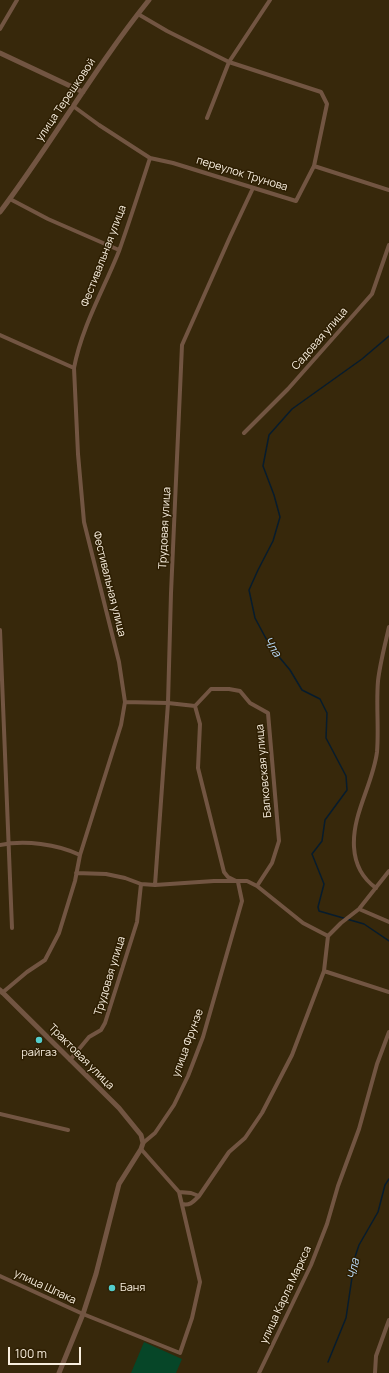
<!DOCTYPE html>
<meta charset="utf-8">
<style>
body{margin:0}
#map{position:relative;width:389px;height:1373px;overflow:hidden;background:#37280b;font-family:Manrope,sans-serif}
canvas{display:block}
.scale{position:absolute;left:8px;top:1347px;width:73px;height:18px;box-sizing:border-box;border:2px solid #f9efdf;border-top:0;padding-left:5px;font-size:12px;line-height:14px;white-space:nowrap;color:#f9efdf;-webkit-text-stroke:3px #2d1e02;paint-order:stroke}
</style>
<div id="map">
<canvas width="389" height="1373"></canvas>
<div class="scale">100 m</div>
</div>
<script>
const c = document.querySelector('canvas').getContext('2d');
c.lineJoin = 'round';
function fillPath(path, color) { c.fillStyle = color; c.fill(path, 'evenodd'); }
function trace(path, color, width, dash) { c.strokeStyle = color; c.lineWidth = width; c.lineCap = dash ? 'butt' : 'round'; c.setLineDash(dash || []); c.stroke(path); }
function write(font, color, halo, rows, align = 'center') {
  c.font = font + ' Manrope,sans-serif'; c.lineWidth = 3; c.setLineDash([]); c.textBaseline = 'middle'; c.strokeStyle = halo; c.fillStyle = color; for (const [text, x, y, turn = 0] of rows) {
    c.save(); c.translate(x, y); c.rotate((+turn || 0) * Math.PI / 180); c.textAlign = isNaN(turn) ? turn : align; if (halo) c.strokeText(text, 0, 0); c.fillText(text, 0, 0); c.restore();
  }
}
const green = new Path2D(`
 M144,1342L182,1359L176,1373H131Z`);
const stream = new Path2D(`
 M389,336L362,359L292,409L269,435L263,466L274,495L280,517L273,541L258,570L249,590L255,618L270,646L290,670L302,690L320,699L327,713L326,738L346,776L347,790L325,820L322,841L312,854L324,884L318,907L319,911L364,924L389,941
 M328,1362L346,1318L355,1257L359,1245L378,1212L385,1185L389,1179`);
const minor = new Path2D(`
 M0,29L17,0
 M73,106L99,125L150,158L173,163L296,201L314,166L327,104L321,92L229,62L167,31L138,14
 M207,118L229,62L270,0
 M314,166L389,190
 M10,199L48,219L119,250
 M0,335L74,368
 M244,433L288,389L372,294L389,245
 M0,630L12,928
 M125,702L168,703L195,706L211,689H229L240,691L250,703L268,713L279,841L272,863L257,886
 M195,706L200,724L198,768L224,872L228,877L236,881
 M0,845C25,840 57,844 80,855
 M76,873L106,874L125,878L141,884L155,885L214,881H247L257,886L303,923L328,936
 M155,885L168,703L171,593L182,345L230,237L253,188
 M376,888C362,878 355,864 354,847C352,814 373,784 377,752C379,728 376,705 378,681C380,663 385,645 389,627
 M359,909L389,922
 M328,936L341,923L359,909L389,871
 M324,971L389,992
 M2,993L27,972L45,960L59,933L75,881L80,855L121,725L125,702L119,662L84,522L78,454L74,368C82,326 104,289 119,251C130,220 140,189 150,158
 M70,1060L89,1037L101,1030L105,1023L137,922L141,884
 M0,1114L68,1130
 M143,1143L155,1133L174,1105L188,1076L203,1037L242,901L238,882
 M179,1192L191,1193L199,1196L229,1152L245,1138L262,1113L292,1055L324,971L328,936
 M182,1204C190,1206 193,1202 199,1196
 M0,1276L83,1314L180,1353L192,1318L200,1282L179,1192L141,1149
 M259,1373L311,1265L327,1224L338,1186L359,1129L377,1064L389,1032
 M375,1373L376,1356L389,1320`);
const tertiary = new Path2D(`
 M0,53L83,92
 M0,212C52,143 95,67 149,0
 M0,990L119,1108L141,1135L143,1143L141,1149L119,1184L96,1274L83,1314L59,1373`);
const markers = [
 [39,1040,4,"#53cdcb"],
 [112,1288,4,"#53cdcb"]
];
const streetNames = [
 ["улица Терешковой",66,100,-56],
 ["переулок Трунова",242,174,17],
 ["Фестивальная улица",104,256,-69],
 ["Садовая улица",320,339,-49],
 ["Трудовая улица",165,528,-87],
 ["Фестивальная улица",109,584,76],
 ["Балковская улица",264,771,-95],
 ["Трудовая улица",110,976,-73],
 ["улица Фрунзе",188,1043,-70],
 ["Трактовая улица",81,1057,45],
 ["улица Шпака",45,1287,25],
 ["улица Карла Маркса",286,1295,-65]
];
const poiNames = [
 ["райгаз",39,1053],
 ["Баня",120,1288,"left"]
];
const waterNames = [
 ["Чла",272,647,57],
 ["Чла",354,1269,-80]
];
fillPath(green, '#064628');
trace(stream, '#071c2d', 1.5);
trace(minor, '#725542', 4);
trace(tertiary, '#725542', 5);
for (const [x, y, r, color] of markers) { const dot = new Path2D(); dot.arc(x, y, r, 0, 2 * Math.PI); c.fillStyle = color; c.fill(dot); trace(dot, '#2d1e02', 1.5); }
write('11px', '#f9efdf', '#2d1e02', streetNames);
write('11px', '#f9efdf', '#2d1e02', poiNames);
write('italic 12px', '#bbddfb', '#2d1e02', waterNames);
</script>
